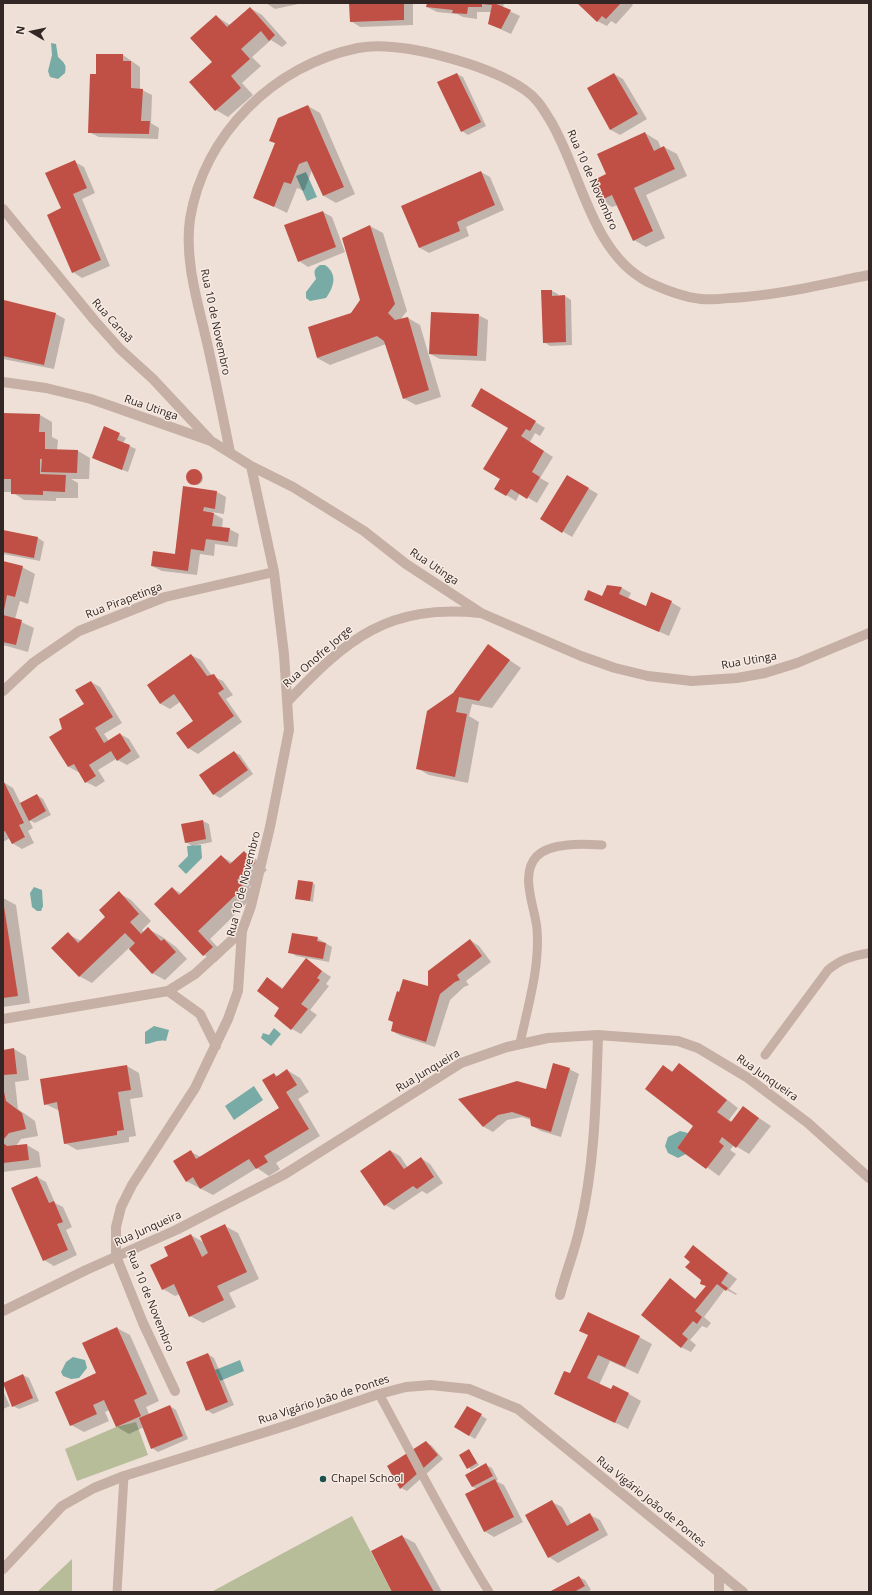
<!DOCTYPE html>
<meta charset="utf-8">
<style>
body{margin:0}
#map{position:relative;width:872px;height:1595px;overflow:hidden;background:#efe0d7;font-family:"Open Sans",sans-serif}
canvas{display:block}
.frame{position:absolute;inset:0;border:4px solid #322725;pointer-events:none}
.north{position:absolute;left:12px;top:12px;width:40px;height:40px;-webkit-text-stroke:3px #f7ebe3;paint-order:stroke;rotate:279deg;font-size:11px;font-weight:700;line-height:16px;text-align:center;color:#322725}
.north::after{content:'';display:block;margin:auto;width:14px;height:18px;background:#322725;clip-path:polygon(50% 0,100% 100%,50% 72%,0 100%)}
</style>
<div id="map">
<canvas width="872" height="1595"></canvas>
<div class="frame"></div>
<div class="north">N</div>
</div>
<script>
const c = document.querySelector('canvas').getContext('2d');
c.lineJoin = 'round';
function fillPath(path, color) { c.fillStyle = color; c.fill(path, 'evenodd'); }
function trace(path, color, width, dash) { c.strokeStyle = color; c.lineWidth = width; c.lineCap = dash ? 'butt' : 'round'; c.setLineDash(dash || []); c.stroke(path); }
function write(font, color, halo, rows, align = 'center') {
  c.font = font + ' "Open Sans",sans-serif'; c.lineWidth = 3; c.setLineDash([]); c.textBaseline = 'middle'; c.strokeStyle = halo; c.fillStyle = color; for (const [text, x, y, turn = 0] of rows) {
    c.save(); c.translate(x, y); c.rotate((+turn || 0) * Math.PI / 180); c.textAlign = isNaN(turn) ? turn : align; if (halo) c.strokeText(text, 0, 0); c.fillText(text, 0, 0); c.restore();
  }
}
const green = new Path2D(`
 M136,1422L148,1455L77,1481L65,1449L116,1427Z
 M352,1516L392,1592L213,1591Z
 M72,1559V1592H37Z`);
const water = new Path2D(`
 M51,43L56,44L58,57C64,63 67,64 65,73L58,79L50,77L48,71L52,55Z
 M306,172L317,197L307,201L296,176Z
 M320,265H325C338,274 334,287 326,298L310,301L306,298V292L316,279C314,272 313,270 320,265Z
 M201,845L202,858L186,874L178,866L188,856L187,846Z
 M34,887L42,890L43,906L41,911H37L32,907L30,893Z
 M154,1026L169,1030L166,1041C158,1039 152,1044 145,1044V1032Z
 M274,1028L281,1034L271,1046L261,1038L263,1033L269,1035Z
 M254,1086L263,1100L234,1120L225,1106Z
 M680,1131L688,1133L677,1148L686,1154L678,1158L668,1153L665,1146L668,1137Z
 M73,1357L85,1360L87,1368L79,1378L71,1379L63,1376L61,1372L66,1362Z
 M240,1360L244,1371L220,1381L215,1370Z`);
const shadow = new Path2D(`
 M266,3H303L275,9Z
 M350,3H413V25L360,27L351,21Z
 M428,3H504L503,8L520,16L511,34L489,24L492,12H477V19L463,17L457,14L437,12L427,7Z
 M579,3H631L633,5L616,24L611,21L607,26L597,21Z
 M250,8L262,15L287,43L282,47L271,40L252,57L261,66L242,83L253,95L228,117L216,110L213,62L216,16L230,25Z
 M123,55L140,67V89L152,95L151,123L159,128L158,139L99,137L89,132L97,75Z
 M457,74L463,77L486,126L468,135L462,131Z
 M614,74L623,79L647,119L620,135L611,130L588,89Z
 M308,106L320,113L355,194L336,203L324,196L312,170L304,191L297,188L287,213L254,197Z
 M645,133L658,141L661,148L664,147L677,154L687,176L646,195L665,238L646,247L634,240L618,205L612,207L600,200L607,175Z
 M75,162L84,167L95,193L82,199L110,266L82,278L73,272L62,209Z
 M481,172L490,177L504,210L466,227L469,236L429,253L420,248L402,206Z
 M323,212L332,217L345,252L308,267L299,261Z
 M370,226L383,233L407,311L400,320L408,318L420,325L441,397L416,405L403,398L386,344L330,365L317,358L361,300Z
 M552,291L558,294V297L565,296L571,300L572,345L550,346L544,342Z
 M5,302L56,314L65,319L54,369L3,359V310Z
 M478,315L488,320L486,361L440,359L430,354Z
 M491,395L545,428L540,436L535,433L530,442L553,457L540,478L549,483L537,503L520,493L516,501L495,488L501,479L509,428Z
 M3,414L40,415L52,422V437L58,440L57,451H78L90,458L89,479H71L78,483V498H56V501L24,500L12,492H3Z
 M105,428L126,438L123,443L136,449L128,472L99,461Z
 M189 478a7 7 0 1 1 14 0a7 7 0 1 1-14 0Z
 M567,476L598,494L572,537L542,519Z
 M184,488L217,492L226,497L224,514L211,512L223,519L222,528L229,529L239,534L237,547L215,544L214,556L200,554L197,575L162,571L152,566L175,555Z
 M3,531L38,538L44,542L40,561L3,554Z
 M3,562L22,567L35,574L28,604L20,601L15,619L34,628L28,652L3,645Z
 M607,587L622,588L631,593L628,599L646,607L671,602L681,608L669,636L585,599L603,597Z
 M489,646L521,668L492,708L472,704L469,716L479,722L468,783L429,775L417,768L454,694Z
 M191,655L201,660L212,676L223,681L233,695L226,699L242,722L198,754L188,748L194,721L180,702L170,709L161,704L148,686Z
 M91,682L100,687L122,723L104,734L109,741L120,734L129,739L140,757L127,765L116,759L98,770L105,781L96,787L86,782L80,771L78,772L69,767L63,729L85,704Z
 M234,752L240,755L253,774L220,798L213,794Z
 M3,782L13,788L21,804L37,795L43,799L51,815L35,823L29,820L33,828L28,831L34,843L22,849L12,843L10,838L3,842Z
 M203,821L209,824L212,842L192,846L186,842Z
 M244,852L256,859L267,870L249,887L256,894L210,939L224,954L216,962L204,955L172,888L182,894L221,856L233,863Z
 M313,883L315,885L313,902L296,898Z
 M119,893L131,900L151,921L142,930L144,933L148,929L161,936L176,947L187,959L165,980L152,973L129,948L92,983L79,976L68,934L81,941L107,917Z
 M3,898L16,905L30,1003L3,1007Z
 M317,938L332,947L329,962L296,956L290,952Z
 M470,940L479,946L491,962L466,981L469,985L464,987L450,1000L435,1047L401,1036L392,1031Z
 M306,960L331,977L326,984L329,986L310,1010L317,1015L301,1034L292,1029L268,978L284,989Z
 M14,1049L26,1056L29,1080L15,1082L18,1109L35,1121L38,1136L21,1139L16,1146L27,1145L39,1152L41,1167L3,1172V1051Z
 M679,1065L691,1072L738,1108L729,1120L733,1122L744,1108L771,1126L749,1154L734,1145L730,1150L736,1154L719,1176L679,1147L695,1126L663,1066L674,1072Z
 M127,1066L139,1073L143,1097L130,1099L136,1136L129,1137V1142L77,1150L65,1143L60,1111L45,1104Z
 M569,1069L579,1074L561,1137L541,1131L532,1126L531,1120L522,1117L507,1120L493,1132L484,1127L460,1099L547,1090Z
 M287,1070L300,1078L309,1092L298,1099L320,1136L276,1163L280,1169L269,1176L257,1168L213,1195L186,1181L191,1152L201,1157L280,1108L274,1074L278,1076Z
 M391,1151L400,1156L408,1168L421,1158L430,1164L443,1183L427,1194L422,1191L394,1210L385,1205Z
 M37,1177L46,1182L55,1203L63,1207L72,1227L66,1230L77,1255L54,1266L44,1260Z
 M225,1226L238,1233L259,1279L229,1293L236,1307L203,1323L190,1316L180,1294L175,1296L163,1289L170,1256L191,1235L203,1242Z
 M693,1247L737,1279L729,1289L737,1294L736,1295L725,1289L704,1317L711,1323L707,1328L702,1326L690,1340L696,1345L691,1352L681,1347L670,1280L696,1299L707,1286L691,1262Z
 M117,1328L130,1335L159,1401L146,1407L149,1414L170,1406L176,1410L188,1439L158,1452L152,1448L144,1427L129,1434L117,1427L109,1410L105,1412L109,1421L84,1432L71,1425L97,1374Z
 M589,1335L639,1337L652,1344L638,1374L610,1361L599,1385L611,1391L629,1394L641,1401L628,1429L566,1398L570,1375Z
 M208,1354L214,1358L234,1405L213,1414L207,1410Z
 M23,1375L29,1378L39,1401L19,1409L13,1406Z
 M3,1391L10,1406L3,1409Z
 M467,1407L487,1419L475,1439L455,1427Z
 M426,1442L432,1446L443,1459L407,1491L401,1488Z
 M469,1450L479,1465L471,1470L460,1455Z
 M486,1465L492,1468L498,1480L496,1481L504,1485L523,1522L494,1537L484,1531L477,1489L473,1487L467,1475Z
 M552,1502L562,1507L572,1525L590,1515L600,1520L608,1535L558,1563L549,1557Z
 M402,1536L415,1543L442,1592H394Z
 M579,1577L585,1580L591,1590L586,1592H551Z`);
const building = new Path2D(`
 M349,3H404V20L350,22Z
 M427,3H494L511,10L501,29L488,24L492,5L482,4V7H468L467,14L452,13L453,10L426,7Z
 M577,3H621L606,19L602,16L597,22Z
 M250,7L275,35L269,41L261,31L241,49L250,59L231,76L241,88L215,111L189,82L212,62L190,38L216,15L227,27Z
 M96,54H123V61H131V88L143,89L141,121H150L149,134L88,133L90,74H96Z
 M457,73L481,122L461,132L437,82Z
 M614,73L638,114L610,130L587,88Z
 M308,105L344,187L323,196L307,161L299,164L291,184L284,182L274,207L253,198L275,143L269,141L278,118Z
 M645,132L654,151L664,146L675,169L634,188L653,231L633,241L612,195L599,201L590,182L606,174L597,154Z
 M75,160L87,188L73,194L101,260L72,273L47,215L61,208L45,173Z
 M481,171L495,205L457,222L460,231L419,248L401,206Z
 M323,211L336,247L298,262L284,225Z
 M370,225L395,304L388,313L395,320L408,317L429,390L403,399L384,341L377,336L317,358L308,327L351,313L360,300L342,238Z
 M541,290H552V296L565,295L566,342L543,343Z
 M4,300L56,313L44,365L3,356Z
 M431,312L479,314L477,356L429,354Z
 M481,388L536,421L530,431L526,429L521,436L544,451L532,472L540,477L527,499L511,489L506,496L494,489L500,479L483,469L508,428L471,406Z
 M3,413L40,414L39,432H45V449L78,450L77,473L41,472L42,459H40V474L66,475L65,492L43,491V495L11,494V479H3Z
 M104,426L120,433L117,440L130,445L122,470L92,458Z
 M186 477a8 8 0 1 1 16 0a8 8 0 1 1-16 0Z
 M567,475L589,488L562,533L540,519Z
 M183,486L217,491L215,509L204,507L203,511L214,513L212,526L230,528L228,542L206,539L204,551L191,549L188,571L151,566L153,551L175,554Z
 M3,530L38,537L34,558L3,552Z
 M3,561L23,566L15,597L7,595L4,610Z
 M607,585L622,587L619,594L646,606L651,592L672,601L659,632L584,600L588,590L602,596Z
 M3,615L22,620L16,645L3,642Z
 M488,644L510,660L479,701L459,697L456,712L467,714L455,777L416,769L427,711L453,693Z
 M191,654L207,676L214,674L224,689L218,693L234,716L188,749L176,733L193,721L174,694L160,704L147,685Z
 M91,681L113,717L95,728L104,743L120,733L131,751L117,761L111,751L89,765L96,776L85,783L74,764L68,767L49,737L62,729L59,719L84,704L75,690Z
 M234,751L248,770L213,795L199,775Z
 M3,780L24,823L19,825L25,837L12,844L5,831L3,832Z
 M37,794L46,811L29,821L20,803Z
 M203,820L206,839L185,843L181,824Z
 M244,851L255,863L237,880L244,887L198,931L213,947L203,956L154,904L172,887L179,895L221,855L230,864Z
 M298,880L313,882L310,901L295,899Z
 M119,891L139,914L130,922L141,934L148,927L161,941L164,939L176,952L152,974L129,949L135,943L125,933L79,977L51,948L68,932L78,943L105,917L99,910Z
 M3,900L18,996L3,998Z
 M292,933L318,937L317,941L326,943L323,959L288,953Z
 M470,939L482,956L457,975L460,980L455,982L440,994L426,1042L391,1031L393,1022L388,1020L397,991L399,992L403,979L428,986V971Z
 M306,958L322,971L317,978L320,980L301,1004L308,1009L291,1030L274,1016L279,1008L257,991L267,977L282,989Z
 M14,1048L17,1074L3,1075V1050Z
 M553,1063L570,1068L551,1132L531,1126L530,1118L512,1112L498,1115L483,1127L458,1099L517,1081L546,1089Z
 M679,1063L727,1100L717,1112L731,1122L743,1106L759,1118L736,1148L722,1137L719,1142L724,1146L706,1169L677,1148L693,1126L645,1089L663,1065L672,1072Z
 M127,1065L131,1090L118,1092L124,1130L117,1131V1135L64,1144L57,1102L44,1105L40,1079Z
 M287,1069L297,1085L286,1092L309,1129L264,1156L268,1162L256,1169L249,1159L200,1189L193,1177L186,1182L173,1161L191,1150L196,1159L279,1108L262,1080L274,1073L276,1077Z
 M3,1087L6,1101L22,1113L26,1129L9,1133L3,1140Z
 M3,1143L7,1146L27,1144L29,1160L3,1163Z
 M390,1150L404,1169L421,1157L434,1177L417,1189L413,1186L384,1206L360,1171Z
 M37,1176L49,1203L54,1201L63,1222L57,1224L68,1250L43,1261L11,1188Z
 M225,1224L247,1272L217,1286L224,1300L189,1317L174,1284L162,1290L150,1265L168,1256L164,1247L191,1234L202,1257L208,1253L200,1236Z
 M693,1245L728,1273L721,1283L728,1288L726,1291L717,1284L695,1311L702,1317L697,1324L693,1321L682,1334L688,1339L681,1348L641,1315L670,1278L695,1299L706,1286L700,1284L701,1280L685,1267L690,1262L684,1257Z
 M588,1312L640,1336L625,1367L598,1355L587,1378L611,1389L613,1385L629,1393L615,1423L554,1394L564,1371L570,1373L588,1335L579,1331Z
 M117,1327L147,1394L134,1400L141,1416L116,1427L104,1400L93,1405L97,1414L70,1426L55,1392L96,1373L82,1343Z
 M208,1353L228,1402L206,1411L186,1362Z
 M23,1374L33,1398L12,1407L3,1383Z
 M170,1405L183,1436L151,1449L139,1418Z
 M467,1406L482,1414L469,1436L454,1427Z
 M426,1441L438,1455L400,1489L387,1466Z
 M469,1449L477,1463L467,1469L459,1455Z
 M486,1463L493,1476L472,1487L465,1475Z
 M495,1479L514,1517L484,1532L465,1494Z
 M552,1500L567,1526L590,1513L599,1530L548,1558L525,1515Z
 M402,1535L434,1592H392L371,1551Z
 M579,1576L585,1586L574,1592H549Z`);
const service = new Path2D(`
 M520,1043C528,1006 540,967 537,929C535,907 519,874 537,856C551,842 584,844 602,845
 M765,1055L828,970C841,959 852,956 869,953
 M379,1394C415,1460 449,1528 489,1592
 M117,1592L124,1476`);
const minor = new Path2D(`
 M3,209L95,321L120,349L153,379L210,440
 M3,382L46,388L91,399L211,441L251,466L293,487L364,531L406,564L481,613L581,656L615,668L648,676L692,681L737,678L765,673L797,663L869,633
 M230,452C223,417 216,382 208,347C199,306 184,262 190,219C204,134 274,65 358,48C401,40 489,65 525,90C537,98 543,109 550,120C581,171 591,253 648,282C665,290 683,297 701,299C711,300 720,299 730,298C776,296 823,284 869,275
 M3,691L34,662L79,631L165,597L274,572
 M288,701C348,638 388,604 480,613
 M168,991L200,1014L216,1046
 M3,1019L168,991L195,974L242,931
 M560,1295C566,1272 575,1250 580,1227C595,1164 596,1099 598,1035
 M3,1311L86,1270L176,1230L285,1174L461,1063L507,1047L548,1038L598,1035L678,1041L698,1048L748,1078L808,1123L869,1178
 M175,1391L143,1323L116,1256V1227L121,1207L132,1185L195,1088L228,1019L238,991L242,931L251,906L270,827L289,730L284,654L274,572L251,466
 M719,1572V1592`);
const tertiary = new Path2D(`
 M3,1569L62,1506L94,1488L124,1476L288,1425L379,1394L406,1387L431,1385L469,1389L518,1409L743,1592`);
const markers = [
 [323,1479,4,"#1d514d"]
];
const streetNames = [
 ["Rua 10 de Novembro",592,180,66],
 ["Rua Canaã",112,321,48],
 ["Rua 10 de Novembro",215,322,78],
 ["Rua Utinga",151,408,19],
 ["Rua Utinga",434,567,34],
 ["Rua Pirapetinga",124,601,-21],
 ["Rua Onofre Jorge",318,657,-41],
 ["Rua Utinga",749,661,-10],
 ["Rua 10 de Novembro",244,884,-76],
 ["Rua Junqueira",428,1071,-31],
 ["Rua Junqueira",767,1078,35],
 ["Rua Junqueira",148,1229,-24],
 ["Rua 10 de Novembro",150,1301,68],
 ["Rua Vigário João de Pontes",324,1400,-18],
 ["Rua Vigário João de Pontes",651,1502,39]
];
const poiNames = [
 ["Chapel School",331,1479]
];
fillPath(green, '#b6bd98');
fillPath(water, '#78aba5');
fillPath(shadow, '#0003');
fillPath(building, '#c05045');
trace(service, '#c6afa4', 9);
trace(minor, '#c6afa4', 10);
trace(tertiary, '#c6afa4', 10);
for (const [x, y, r, color] of markers) { const dot = new Path2D(); dot.arc(x, y, r, 0, 2 * Math.PI); c.fillStyle = color; c.fill(dot); trace(dot, '#f7ebe3', 1.5); }
write('11px', '#322725', '#f7ebe3', streetNames);
write('11px', '#322725', '#f7ebe3', poiNames, 'left');
</script>
